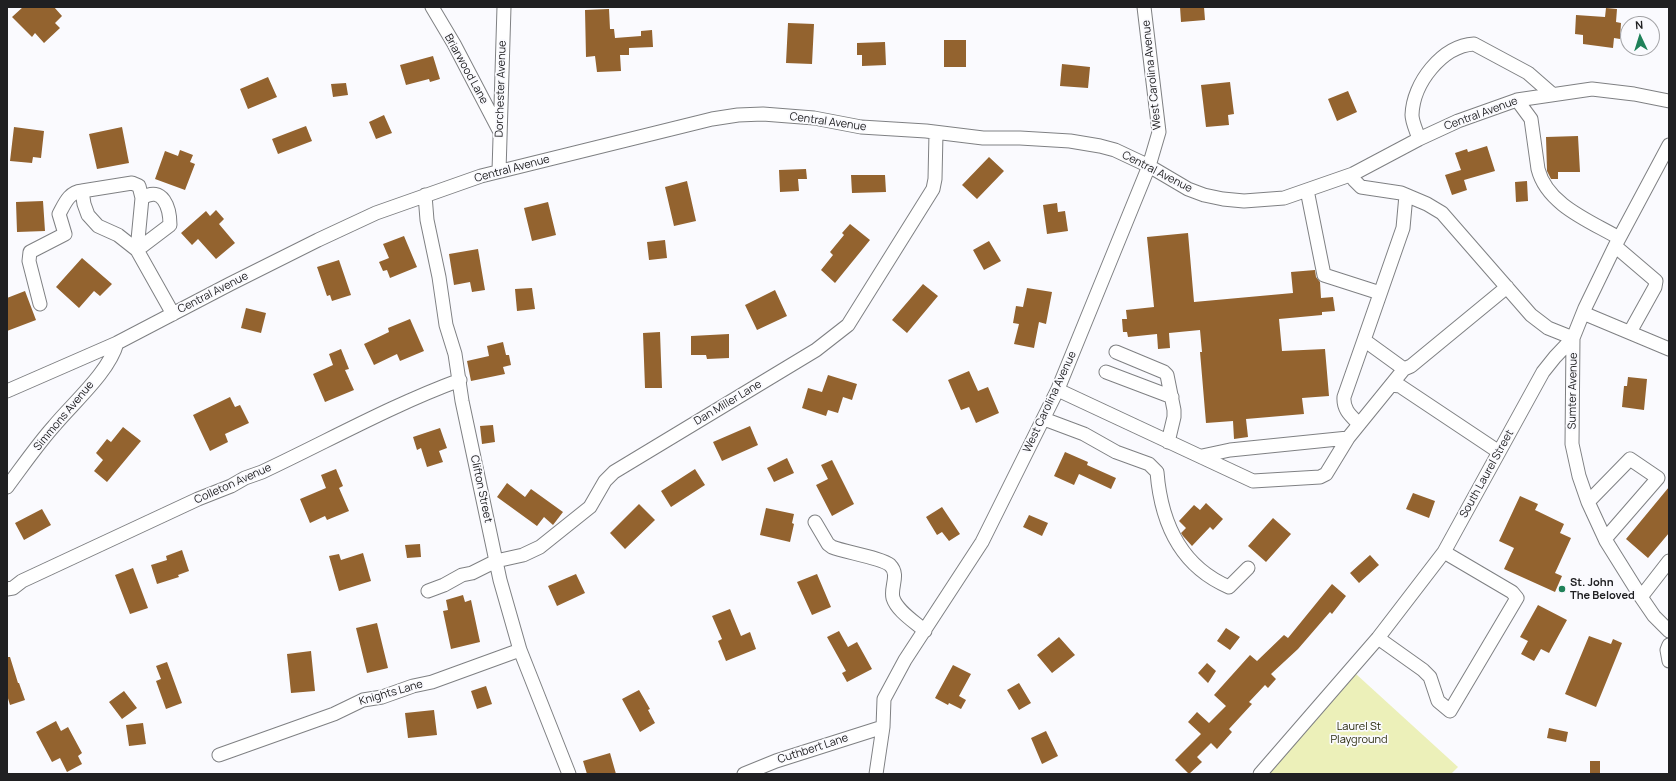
<!DOCTYPE html>
<style>
body{margin:0}
#map{position:relative;width:1676px;height:781px;overflow:hidden;background:#fafafe;font-family:Manrope,sans-serif}
canvas{display:block}
.frame{position:absolute;inset:0;border:8px solid #202022;pointer-events:none}
.north{position:absolute;left:1620px;top:16px;width:40px;height:40px;box-sizing:border-box;background:#fafafe;border:1px solid #a3a3a6;border-radius:50%;rotate:356deg;font-size:11px;font-weight:700;line-height:16px;text-align:center;color:#202022}
.north::after{content:'';display:block;margin:auto;width:14px;height:18px;background:#1f8159;clip-path:polygon(50% 0,100% 100%,50% 72%,0 100%)}
</style>
<div id="map">
<canvas width="1676" height="781"></canvas>
<div class="frame"></div>
<div class="north">N</div>
</div>
<script>
const c = document.querySelector('canvas').getContext('2d');
c.lineJoin = 'round';
function fillPath(path, color) { c.fillStyle = color; c.fill(path, 'evenodd'); }
function trace(path, color, width, dash) { c.strokeStyle = color; c.lineWidth = width; c.lineCap = dash ? 'butt' : 'round'; c.setLineDash(dash || []); c.stroke(path); }
function write(font, color, halo, rows, align = 'center') {
  c.font = font + ' Manrope,sans-serif'; c.lineWidth = 3.5; c.setLineDash([]); c.textBaseline = 'middle'; c.strokeStyle = halo; c.fillStyle = color; for (const [text, x, y, turn = 0] of rows) {
    c.save(); c.translate(x, y); c.rotate((+turn || 0) * Math.PI / 180); c.textAlign = isNaN(turn) ? turn : align; if (halo) c.strokeText(text, 0, 0); c.fillText(text, 0, 0); c.restore();
  }
}
const green = new Path2D(`
 M1356,674L1458,767L1451,774H1269Z`);
const building = new Path2D(`
 M23,7H54L62,16L55,23L60,28L44,43L35,33L32,37L12,17Z
 M1180,7H1204L1205,20L1181,22Z
 M1606,8L1617,9L1616,22L1621,23L1620,39L1614,38L1613,48L1583,44V35L1575,34L1576,15L1605,17Z
 M609,9L610,29H614L615,38L641,36V31L652,30L653,47L629,48V55H620L621,71L597,72L595,56L586,57L585,10Z
 M788,23L814,24L812,64L786,63Z
 M944,40H966V67H944Z
 M885,42L886,65L862,66V55H857V43Z
 M433,56L440,79L430,82L429,79L406,85L400,65Z
 M1062,64L1090,67L1088,88L1060,86Z
 M268,77L277,97L248,109L240,89Z
 M1230,82L1234,114L1228,115L1229,125L1206,127L1201,85Z
 M346,83L348,95L333,97L331,84Z
 M1348,91L1357,112L1337,121L1328,99Z
 M384,115L392,133L376,139L369,122Z
 M306,126L312,141L278,154L272,139Z
 M14,127L44,131L41,158L33,157L32,163L10,161Z
 M122,127L129,163L97,169L89,134Z
 M1578,136L1580,172H1558V179H1551L1547,171L1546,137Z
 M1487,146L1495,171L1464,180L1467,190L1452,195L1445,175L1461,170L1455,153L1467,149L1468,152Z
 M180,150L193,155L190,162L195,164L185,190L155,179L165,151L178,156Z
 M989,157L1004,171L977,199L962,185Z
 M806,169L807,179H798L799,191L780,192L779,170Z
 M851,175H885L886,192L852,193Z
 M687,181L696,221L674,226L665,187Z
 M1527,181L1528,201L1516,202L1515,182Z
 M43,201L45,231L17,232L16,202Z
 M548,202L556,235L532,241L524,208Z
 M1057,203L1058,212L1065,211L1068,231L1047,234L1043,205Z
 M216,210L224,219L219,224L235,243L216,259L198,239L192,245L181,233L206,211L210,216Z
 M850,224L870,240L835,283L821,270L833,255L830,252L844,235L842,233Z
 M1188,233L1194,302L1293,293L1291,272L1315,270L1316,277L1320,282L1321,298L1333,297L1335,311L1322,312V315L1279,319L1282,351L1325,349L1329,396L1302,398L1304,414L1246,419L1248,437L1234,439L1233,421L1206,423L1200,352H1202L1200,330L1169,333L1170,348L1158,349L1157,334L1128,337L1127,332H1123L1122,319H1127L1126,310L1154,307L1147,237Z
 M404,236L417,267L390,278L387,270L383,271L379,262L389,258L383,244Z
 M665,240L667,258L649,260L647,242Z
 M989,241L1001,261L984,270L973,250Z
 M478,249L485,290L472,292L470,282L454,285L449,254Z
 M82,258L112,284L100,296L94,291L79,308L56,287Z
 M339,260L351,295L332,301L330,295L327,296L317,267Z
 M923,284L938,296L907,333L892,320Z
 M532,288L535,309L517,311L515,289Z
 M1027,288L1052,292L1046,324L1039,322L1034,348L1014,344L1019,324L1013,323L1016,306L1023,307Z
 M775,290L787,316L757,330L745,305Z
 M25,291L36,320L7,331V298Z
 M246,308L266,313L261,333L241,328Z
 M410,319L424,351L400,361L397,354L374,365L364,344L389,332L388,328Z
 M660,332L662,388H645L643,333Z
 M729,334V358L707,359L706,355H691V336Z
 M503,342L506,355H509L511,365L503,367L505,374L471,381L467,361L489,356L487,346Z
 M341,349L349,369L345,370L354,390L325,402L313,374L333,365L329,354Z
 M969,371L978,391L988,387L999,413L976,423L969,407L961,410L948,380Z
 M828,375L857,384L852,400L843,397L838,413L828,410L826,416L802,408L808,388L822,392Z
 M1628,377L1647,379L1644,410L1622,407L1624,386H1627Z
 M230,397L235,407L240,405L249,423L225,434L228,442L210,451L193,415Z
 M493,425L495,442L482,444L480,426Z
 M750,426L758,445L722,461L713,442Z
 M123,427L141,441L107,482L94,471L103,460L96,453L107,439L111,442Z
 M440,428L447,448L439,451L443,462L427,467L421,448L417,450L413,437Z
 M1065,452L1088,462L1087,465L1116,478L1111,489L1079,474L1074,485L1054,476Z
 M787,458L794,473L774,482L767,468Z
 M832,460L854,504L832,516L816,485L828,479L821,465Z
 M336,469L343,486L339,488L349,511L327,520L325,516L310,523L300,499L326,488L321,475Z
 M695,469L705,485L671,507L661,491Z
 M507,483L525,497L531,489L563,512L553,525L544,517L537,526L497,497Z
 M1669,487V533L1648,558L1626,539Z
 M1413,493L1435,501L1429,518L1406,509Z
 M1520,496L1538,504L1535,510L1564,524L1560,533L1571,538L1555,573L1562,576L1555,592L1504,569L1514,548L1499,541Z
 M1206,503L1223,519L1213,530L1210,527L1192,546L1183,536L1181,533L1186,528L1179,521L1194,505L1200,510Z
 M639,504L655,520L625,549L610,533Z
 M942,507L960,534L949,541L942,532L937,535L926,517Z
 M766,508L794,514L792,523L794,524L790,542L760,535Z
 M42,509L51,525L24,540L15,523Z
 M1029,515L1048,523L1042,536L1023,527Z
 M1273,518L1291,534L1266,562L1248,546Z
 M420,544L421,557L407,558L405,545Z
 M182,550L189,571L178,575L179,577L157,584L151,565L167,560L166,556Z
 M363,553L371,581L339,591L329,556L339,554L341,560Z
 M1370,555L1379,565L1359,583L1350,573Z
 M133,568L148,608L130,614L115,575Z
 M576,574L585,593L557,606L548,586Z
 M817,574L831,607L812,615L797,582Z
 M1332,584L1346,596L1332,614L1330,612L1298,649L1271,674L1276,679L1268,688L1265,685L1249,702L1252,704L1229,729L1232,732L1217,749L1211,743L1197,757L1202,762L1189,774L1175,760L1201,734L1188,722L1197,712L1209,723L1226,706L1214,695L1250,655L1257,661L1284,635L1288,638Z
 M463,595L465,602L471,600L480,642L451,649L443,611L448,610L446,600Z
 M1538,605L1567,620L1549,653L1541,649L1534,661L1521,654L1528,641L1520,637Z
 M730,609L741,636L750,632L756,649L726,661L718,641L722,639L712,616Z
 M377,623L388,668L367,673L356,628Z
 M1226,628L1240,637L1230,650L1217,641Z
 M839,631L848,647L857,642L872,669L847,682L842,673L846,671L827,637Z
 M1589,636L1611,644L1613,639L1622,643L1596,707L1565,694Z
 M1059,637L1075,655L1052,673L1037,655Z
 M311,651L315,691L291,693L287,654Z
 M7,657H10L18,683H19L25,700L10,705L7,695Z
 M167,662L182,703L166,709L156,681L161,679L156,666Z
 M1207,663L1216,671L1208,683L1198,673Z
 M953,665L971,674L959,696L966,700L961,709L949,703L948,705L935,698Z
 M1019,683L1031,703L1019,710L1007,690Z
 M486,686L492,704L477,709L471,691Z
 M639,690L650,709L648,710L655,723L640,732L622,699Z
 M124,691L137,708L122,719L109,702Z
 M434,710L437,735L408,738L405,713Z
 M56,721L61,731L68,727L82,753L78,756L82,764L67,772L60,758L52,762L36,732Z
 M143,723L146,744L129,746L126,725Z
 M1549,728L1568,732L1566,742L1547,738Z
 M1046,731L1058,756L1042,764L1031,738Z
 M610,753L616,774H587L583,761Z
 M1590,761H1600V774H1590Z`);
const minor = new Path2D(`
 M432,7L454,44L499,130
 M1517,100L1531,119L1538,169C1547,205 1590,221 1619,238
 M1419,139C1417,132 1412,122 1412,115C1413,83 1442,46 1474,44L1528,73L1552,94
 M499,171L504,7
 M1353,174L1354,180L1361,187L1401,193L1427,204L1442,213L1531,315L1548,328L1573,338L1572,444L1579,476L1588,502L1606,541L1641,597L1654,616L1669,631
 M1307,190L1324,275L1380,293
 M425,195L427,220L439,277L446,325L455,354L462,401L500,580L520,650L569,774
 M1615,246L1656,281L1655,287L1630,332
 M137,250L142,198L139,186L132,183L82,191L84,204L88,215L98,226L118,235L137,250L173,314
 M137,250L170,225C170,208 163,185 142,198
 M40,304L29,261L30,252L65,234L59,214C65,203 69,192 82,191
 M1583,313L1669,349
 M1116,352L1164,372L1167,375L1174,410V417L1168,442
 M1404,369L1364,340L1403,228L1406,195
 M1106,372L1172,397
 M1391,385L1400,386L1499,452
 M1058,390L1253,481L1320,477L1326,474L1348,438L1404,369L1411,366L1507,287
 M7,391L117,343L230,284L318,240L376,213L481,176L712,119L738,115L763,114L814,118L861,127L926,131L983,138H1020L1070,141L1100,146L1115,150L1149,166L1188,189L1204,195L1223,199L1244,201L1284,198L1353,174L1419,139L1458,121L1517,100L1592,89L1634,94L1669,101
 M1044,419L1084,434L1116,452L1149,464L1157,472C1161,522 1180,566 1229,587L1248,568
 M1359,424C1351,416 1343,410 1344,397L1364,340
 M1202,456L1230,450L1348,438
 M7,487C22,467 37,445 54,426C74,402 109,372 117,343
 M1588,502L1630,459L1658,478L1605,539
 M815,522L828,544L832,547C844,552 882,558 890,565C900,575 890,587 893,598C897,611 915,622 925,631
 M7,589L13,588L22,581L198,499L231,486L245,478L262,472C328,441 392,405 460,380
 M428,591L444,585L462,575L472,573L496,561L523,555L540,547L590,507L605,481L614,472L816,350L848,325L933,189L935,179L936,133
 M1641,597L1669,561
 M1378,638L1423,670L1430,677L1438,701L1450,711L1517,598L1512,592L1444,552
 M1669,645L1667,650L1669,661
 M219,755L334,714L363,700L382,697L413,686L432,682L520,650
 M744,774L776,761L883,727
 M876,774L883,727L884,699L905,660L982,542L1058,389L1149,166L1159,132L1144,7
 M1260,774L1378,638L1444,552L1543,372L1555,357L1573,338L1585,308L1615,246L1669,145`);
const markers = [
 [1562,589,4,"#1f8159"]
];
const streetNames = [
 ["Briarwood Lane",466,69,61],
 ["West Carolina Avenue",1152,75,-96],
 ["Dorchester Avenue",501,89,-88],
 ["Central Avenue",1481,114,-20],
 ["Central Avenue",828,122,8],
 ["Central Avenue",512,169,-15],
 ["Central Avenue",1157,172,27],
 ["Central Avenue",213,293,-27],
 ["Sumter Avenue",1573,391,-89],
 ["West Carolina Avenue",1050,402,-65],
 ["Dan Miller Lane",728,403,-31],
 ["Simmons Avenue",64,416,-50],
 ["South Laurel Street",1487,474,-61],
 ["Colleton Avenue",233,484,-24],
 ["Clifton Street",481,489,78],
 ["Knights Lane",391,693,-16],
 ["Cuthbert Lane",813,749,-18]
];
const poiNames = [
 ["St. John",1570,583],
 ["The Beloved",1570,596]
];
const parkNames = [
 ["Laurel St",1359,727],
 ["Playground",1359,740]
];
fillPath(green, '#ecf0b9');
fillPath(building, '#93632f');
trace(minor, '#7f8083', 15);
trace(minor, '#fff', 13);
for (const [x, y, r, color] of markers) { const dot = new Path2D(); dot.arc(x, y, r, 0, 2 * Math.PI); c.fillStyle = color; c.fill(dot); trace(dot, '#fafafe', 1.5); }
write('11px', '#202022', '#fafafe', streetNames);
write('bold 11px', '#202022', '#fafafe', poiNames, 'left');
write('11px', '#2a2b0c', '#fafafe', parkNames);
</script>
